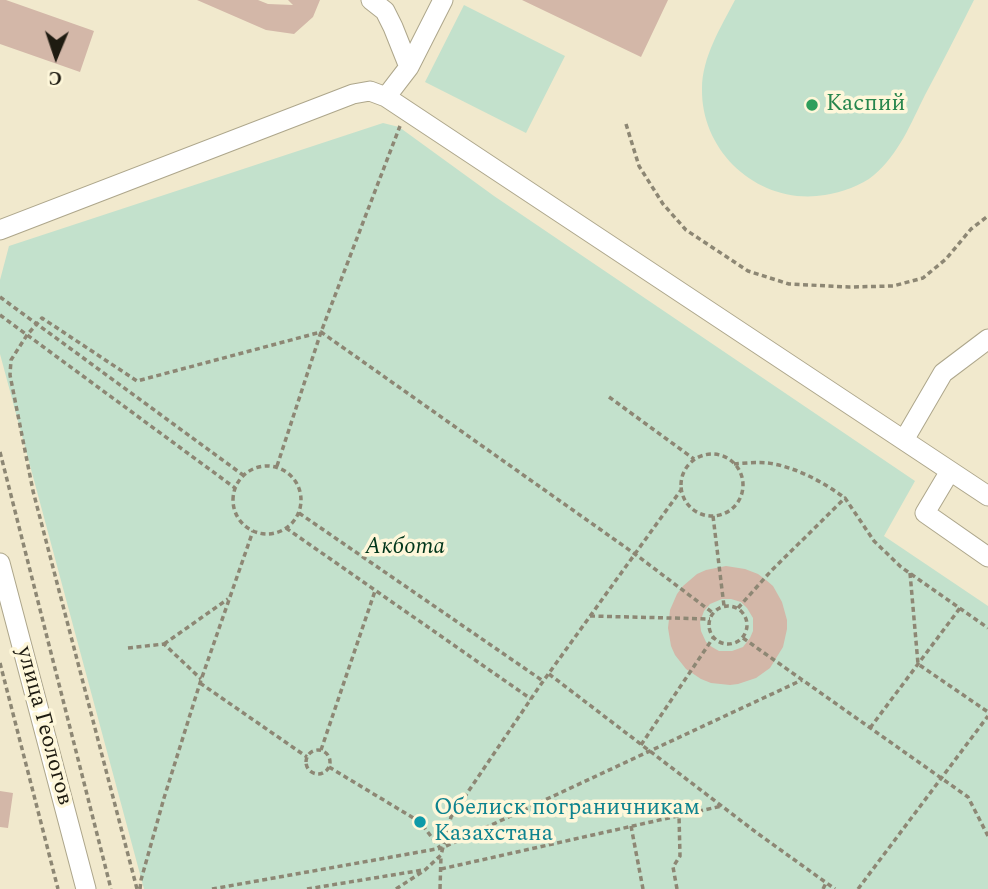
<!DOCTYPE html>
<meta charset="utf-8">
<style>
body{margin:0}
#map{position:relative;width:988px;height:889px;overflow:hidden;background:#f1e9cd;font-family:Spectral,serif}
canvas{display:block}
.north{position:absolute;left:21px;top:21px;width:70px;height:70px;-webkit-text-stroke:5px #fef7da;paint-order:stroke;rotate:182deg;font-size:19px;font-weight:700;line-height:28px;text-align:center;color:#1e1b11}
.north::after{content:'';display:block;margin:auto;width:24px;height:32px;background:#1e1b11;clip-path:polygon(50% 0,100% 100%,50% 72%,0 100%)}
</style>
<div id="map">
<canvas width="988" height="889"></canvas>
<div class="north">С</div>
</div>
<script>
const c = document.querySelector('canvas').getContext('2d');
c.lineJoin = 'round';
function fillPath(path, color) { c.fillStyle = color; c.fill(path, 'evenodd'); }
function trace(path, color, width, dash) { c.strokeStyle = color; c.lineWidth = width; c.lineCap = dash ? 'butt' : 'round'; c.setLineDash(dash || []); c.stroke(path); }
function write(font, color, halo, rows, align = 'center') {
  c.font = font + ' Spectral,serif'; c.lineWidth = 7; c.setLineDash([]); c.textBaseline = 'middle'; c.strokeStyle = halo; c.fillStyle = color; for (const [text, x, y, turn = 0] of rows) {
    c.save(); c.translate(x, y); c.rotate((+turn || 0) * Math.PI / 180); c.textAlign = isNaN(turn) ? turn : align; if (halo) c.strokeText(text, 0, 0); c.fillText(text, 0, 0); c.restore();
  }
}
const green = new Path2D(`
 M735,0H974C958,32 942,63 925,95C911,123 899,154 874,175C861,186 842,192 825,195C761,206 701,154 702,89C702,57 721,27 735,0Z
 M464,5L565,56L526,133L425,82Z
 M383,123L399,127L494,196L915,481L884,536L988,606V889H144L0,354V280L9,246Z`);
const building = new Path2D(`
 M0,0H6L94,31L80,72L0,44Z
 M197,0H258L268,4L293,5L288,0H320L313,17L294,34L266,30Z
 M522,0H668L641,57Z
 M726,566L745,569L758,574L766,580L773,586L782,602L787,620V629L783,647L770,668L756,678L738,684L730,685L711,683L701,679L686,669L675,655L671,646L668,628L670,610L677,594L683,586L697,574L706,570ZM722,599H731L741,602L747,608L753,618V631L750,638L743,647L732,651H719L712,647L706,642L701,631L700,622L704,611L710,604Z
 M0,791L13,793L8,828L0,827Z`);
const path = new Path2D(`
 M626,124L639,166L663,204L686,230L748,271L789,284L849,287L893,286L923,278L946,259L971,229L988,216
 M0,297L243,475
 M0,315L235,488
 M609,397L694,459
 M0,452L111,889
 M681 485a31 31 0 1 1 62 0a31 31 0 1 1-62 0Z
 M734,464C745,463 758,462 768,463C796,467 823,482 845,498
 M277,466L321,332L400,126
 M233 500a34 34 0 1 1 68 0a34 34 0 1 1-68 0Z
 M299,513L543,681
 M713,516L724,606
 M286,528L531,699
 M910,573L918,664L988,712
 M709 625a19 19 0 1 1 38 0a19 19 0 1 1-38 0Z
 M738,608L771,571L845,498L874,541L901,567L988,628
 M590,616L710,619
 M743,638L968,797L988,836
 M164,644L228,599
 M128,648L164,644L201,679
 M0,663L58,889
 M549,674L757,833L835,889
 M200,683L307,757
 M870,728L960,608
 M641,745L713,638
 M321,750L375,591
 M306 762a12 12 0 1 1 24 0a12 12 0 1 1-24 0Z
 M329,767L420,822L440,848
 M631,826L643,889
 M441,869L722,806
 M137,889L33,491L10,375L11,360L27,335L42,318L137,381L321,332L635,554L713,613
 M140,889L141,880L164,798L200,683L253,531
 M212,889L442,848L802,680
 M307,889L423,870
 M396,889L425,870L441,855L451,817L539,687L681,490
 M440,889L441,856
 M677,889L673,867L680,856L679,815
 M823,889L826,883
 M858,889L988,716`);
const minor = new Path2D(`
 M371,0L385,11L393,27L409,67
 M386,97L409,67L443,0
 M0,230L353,94L370,91L386,97L988,496
 M904,440L943,373L988,339
 M950,471L925,513L988,557
 M0,563L86,889`);
const markers = [
 [812,105,7,"#2e9e5b"],
 [420,822,7,"#0f9aa8"]
];
const leisureNames = [
 ["Каспий",826,105]
];
const parkNames = [
 ["Акбота",405,548]
];
const streetNames = [
 ["улица Геологов",43,726,75]
];
const cultureNames = [
 ["Обелиск пограничникам",434,809],
 ["Казахстана",434,835]
];
fillPath(green, '#c3e1cc');
fillPath(building, '#d3b7a8');
trace(minor, '#ada68b', 21);
trace(path, '#8d8774', 3.5, [5, 3.5]);
trace(minor, '#fff', 19);
for (const [x, y, r, color] of markers) { const dot = new Path2D(); dot.arc(x, y, r, 0, 2 * Math.PI); c.fillStyle = color; c.fill(dot); trace(dot, '#fef7da', 2.5); }
write('23px', '#27864d', '#fef7da', leisureNames, 'left');
write('italic 23px', '#01361b', '#fef7da', parkNames);
write('23px', '#1e1b11', '#fef7da', streetNames);
write('23px', '#0d838f', '#fef7da', cultureNames, 'left');
</script>
